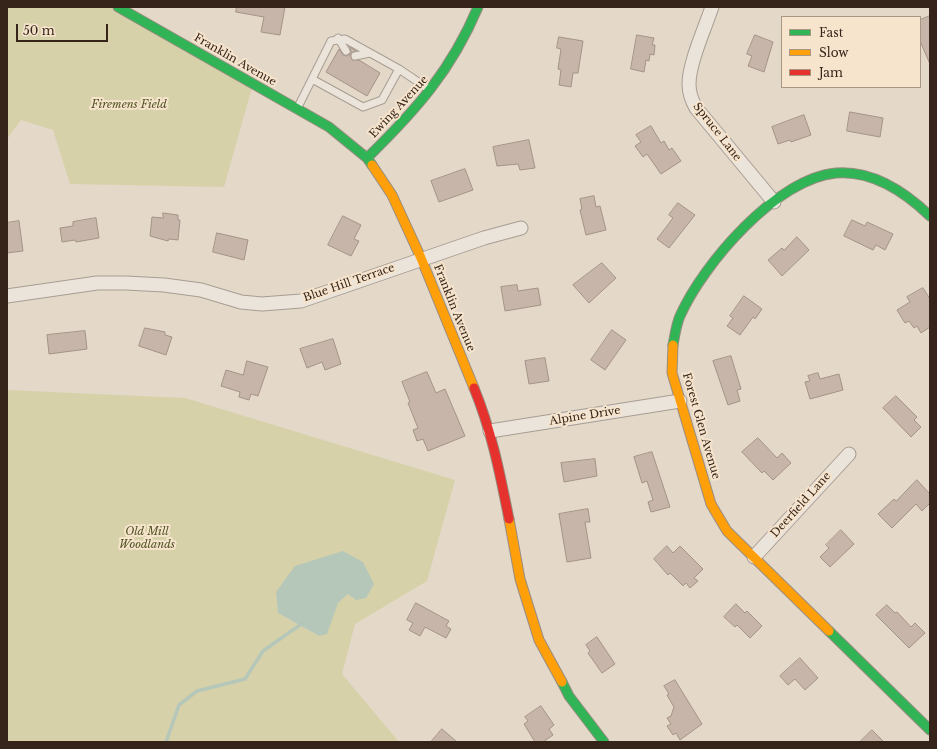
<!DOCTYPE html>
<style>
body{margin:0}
#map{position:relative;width:937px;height:749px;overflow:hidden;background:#e4d8c8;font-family:"Libre Baskerville",serif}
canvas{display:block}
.frame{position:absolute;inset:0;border:8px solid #36241b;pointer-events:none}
.legend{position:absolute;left:781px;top:16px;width:140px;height:72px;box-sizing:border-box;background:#f6e4cc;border:1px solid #a99785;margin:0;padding:5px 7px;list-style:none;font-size:12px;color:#36241b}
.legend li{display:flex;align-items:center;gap:8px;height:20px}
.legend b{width:20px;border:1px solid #a99785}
.scale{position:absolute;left:16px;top:24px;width:92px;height:18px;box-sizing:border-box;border:2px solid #36241b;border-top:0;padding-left:5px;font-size:12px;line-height:14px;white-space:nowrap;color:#36241b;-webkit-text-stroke:3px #f6e4cc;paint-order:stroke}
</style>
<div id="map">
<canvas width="937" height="749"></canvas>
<div class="frame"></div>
<ul class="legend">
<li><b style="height:5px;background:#30b455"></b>Fast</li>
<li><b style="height:5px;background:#ff9f0a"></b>Slow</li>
<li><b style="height:5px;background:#e5322d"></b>Jam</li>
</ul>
<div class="scale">50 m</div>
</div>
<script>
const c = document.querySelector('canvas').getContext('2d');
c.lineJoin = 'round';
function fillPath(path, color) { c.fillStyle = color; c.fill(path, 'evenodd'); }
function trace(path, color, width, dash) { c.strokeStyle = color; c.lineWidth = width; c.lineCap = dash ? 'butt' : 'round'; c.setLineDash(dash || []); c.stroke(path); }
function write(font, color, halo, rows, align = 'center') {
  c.font = font + ' "Libre Baskerville",serif'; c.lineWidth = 4; c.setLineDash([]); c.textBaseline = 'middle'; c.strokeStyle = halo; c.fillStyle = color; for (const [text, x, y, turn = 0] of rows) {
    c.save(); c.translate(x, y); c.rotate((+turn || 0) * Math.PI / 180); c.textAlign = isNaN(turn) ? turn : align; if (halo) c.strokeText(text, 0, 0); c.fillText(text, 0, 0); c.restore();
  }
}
const green = new Path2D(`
 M7,7H118L253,84L224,187L70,184L53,130L21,120L7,139Z
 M7,390L185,398L455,480L427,581L355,624L342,674L399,742H7ZM374,584L348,594L338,602L329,625L319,636L278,613L276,592Z`);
const water = new Path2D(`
 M343,551L363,562L374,584L366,598L356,600L348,594L338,603L327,634L319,636L278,613L276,592L295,566Z`);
const stream = new Path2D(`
 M166,742L179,705L197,691L245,679L263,651L300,625`);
const building = new Path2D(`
 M237,7H285L280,35L261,32L264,17L236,12Z
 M930,16V64L920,41V20Z
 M637,35L654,38L652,45H655L654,55L650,54L649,61L646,60L644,72L631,69Z
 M755,35L773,42L764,72L748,66L752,56L747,54Z
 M559,37L583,41L578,73H573L571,87L559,85L561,70L558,69L561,49L557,48Z
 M350,47L356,51L350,54L352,60H359L380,73L367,96L326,72L339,49L343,55L347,56L351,53Z
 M850,112L883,118L880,137L847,131Z
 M804,115L811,135L791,142L790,140L778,144L772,127Z
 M651,126L661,143L664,141L669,150L672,148L681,161L661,174L647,154L643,157L635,146L641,142L636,135Z
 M529,140L535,168L520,170L518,164L497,166L493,147Z
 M465,169L473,190L439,202L431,181Z
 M594,196L596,207L600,206L606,230L586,235L580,210L582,209L580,199Z
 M678,203L695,215L669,248L657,239L673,218L669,215Z
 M163,213L178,215V220H180L178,240L169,239L168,241L150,236L152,217L163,218Z
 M343,216L361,225L354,239L359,241L351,256L328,245Z
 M96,218L99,238L76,242L75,240L62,242L60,228L73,226V222Z
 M852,220L865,226L867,222L893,234L885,250L876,245L873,250L844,236Z
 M19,221L23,251L7,253V223Z
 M217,233L248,240L244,260L213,252Z
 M797,237L809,250L782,276L768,260L782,248L784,250Z
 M602,263L616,278L589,303L573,285Z
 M517,285L518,291L538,288L541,305L505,311L501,287Z
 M923,288L930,299V327L921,333L917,326L914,328L909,321L905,323L897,310L910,302L907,297Z
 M744,296L762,309L755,319L753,317L740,335L727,326L733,318L730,316Z
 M145,328L165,332V335L172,337L166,355L139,346Z
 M612,330L626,340L605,370L591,360Z
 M85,331L87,349L49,354L47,335Z
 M333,339L341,364L325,370L322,362L307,368L300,349Z
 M731,356L741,389L737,390L740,401L728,405L713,361Z
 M545,358L549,381L529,384L525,361Z
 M247,361L268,367L258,396L251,394L249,400L239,397L240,392L221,386L226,370L243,375Z
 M427,372L436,393L445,389L465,436L428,451L423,439L417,441L413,430L418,428L408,403L410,402L402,382Z
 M818,373L820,379L839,374L843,390L810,399L805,382L810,381L808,376Z
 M896,396L917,417L914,420L921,427L911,437L883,408Z
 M758,438L777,458L782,453L791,463L773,480L764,471L762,473L742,452Z
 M652,452L670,507L651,512L648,502L653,500L647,481L642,483L634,457Z
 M595,459L597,476L564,482L561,463Z
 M917,480L930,494V503L922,511L916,504L892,528L878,514L894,499L896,501Z
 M588,509L590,522H585L591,558L567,562L559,514Z
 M841,530L854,544L830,567L820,557L829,548L826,545Z
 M667,546L673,553L680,546L703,569L694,578L698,581L690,588L686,583L683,586L670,573L668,575L654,559Z
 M416,603L449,621L446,626L451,629L446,638L425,627L420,636L409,630L413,623L407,620Z
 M736,604L745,613L747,611L762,626L750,638L737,625L735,627L724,617Z
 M887,605L895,613L897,612L911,627L915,623L925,633L909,648L876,615Z
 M597,637L615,664L602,673L588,653L590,651L586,645Z
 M800,658L818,678L805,690L795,679L788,685L780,676Z
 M675,680L702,724L680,740L676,733L673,735L667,726L671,724L667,718L671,716L674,707L667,695L669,694L664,686Z
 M541,706L554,725L549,729L553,735L543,742H535L524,724L528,721L525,717Z
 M442,729L457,742H431Z
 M872,730L884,742H860Z`);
const lane = new Path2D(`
 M338,38L346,51
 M355,56L370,53
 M312,79L363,107L382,100L399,69
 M298,107L331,41L345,39L399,69L430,90`);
const street = new Path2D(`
 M712,7C705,28 689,63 689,84C689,93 692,101 696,108L774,202
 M7,296L97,283H126L164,285L201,290L241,302L262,304L301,301L484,238L521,228
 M490,431L680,401
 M754,557L849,454`);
const fast = new Path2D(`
 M118,7L329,127L367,158L372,165
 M367,158C416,110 451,71 478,7
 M673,345C675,335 676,325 680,316C703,264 777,178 836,173C873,170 905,192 930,216
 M829,631L930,730
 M562,682L569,696L604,742`);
const slow = new Path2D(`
 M372,165L392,195L421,258L474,388
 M673,345L672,373L711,504L727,531L829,631
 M509,519L520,579L539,640L562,682`);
const jam = new Path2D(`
 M474,388C492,432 500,474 509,519`);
const streetNames = [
 ["Franklin Avenue",235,60,30],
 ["Ewing Avenue",399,107,-47],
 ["Spruce Lane",717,132,52],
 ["Blue Hill Terrace",349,283,-19],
 ["Franklin Avenue",454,308,68],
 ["Alpine Drive",585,416,-9],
 ["Forest Glen Avenue",701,426,74],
 ["Deerfield Lane",801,505,-48]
];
const parkNames = [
 ["Firemens Field",129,105],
 ["Old Mill",147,532],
 ["Woodlands",147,545]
];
fillPath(green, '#d7d1aa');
fillPath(water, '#b5c7b9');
trace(stream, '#b5c7b9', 3.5);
fillPath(building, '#c7b5a9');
trace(building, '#a39388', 1);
trace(lane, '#a89d92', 9);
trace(street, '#a89d92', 15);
trace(fast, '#988d82', 11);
trace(slow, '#988d82', 11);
trace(jam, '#988d82', 11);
trace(lane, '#ebe4db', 7);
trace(street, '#ebe4db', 13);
trace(fast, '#30b455', 9);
trace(slow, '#ff9f0a', 9);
trace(jam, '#e5322d', 9);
write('11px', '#36241b', '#f6e4cc', streetNames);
write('italic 11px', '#4e5321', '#f6e4cc', parkNames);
</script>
